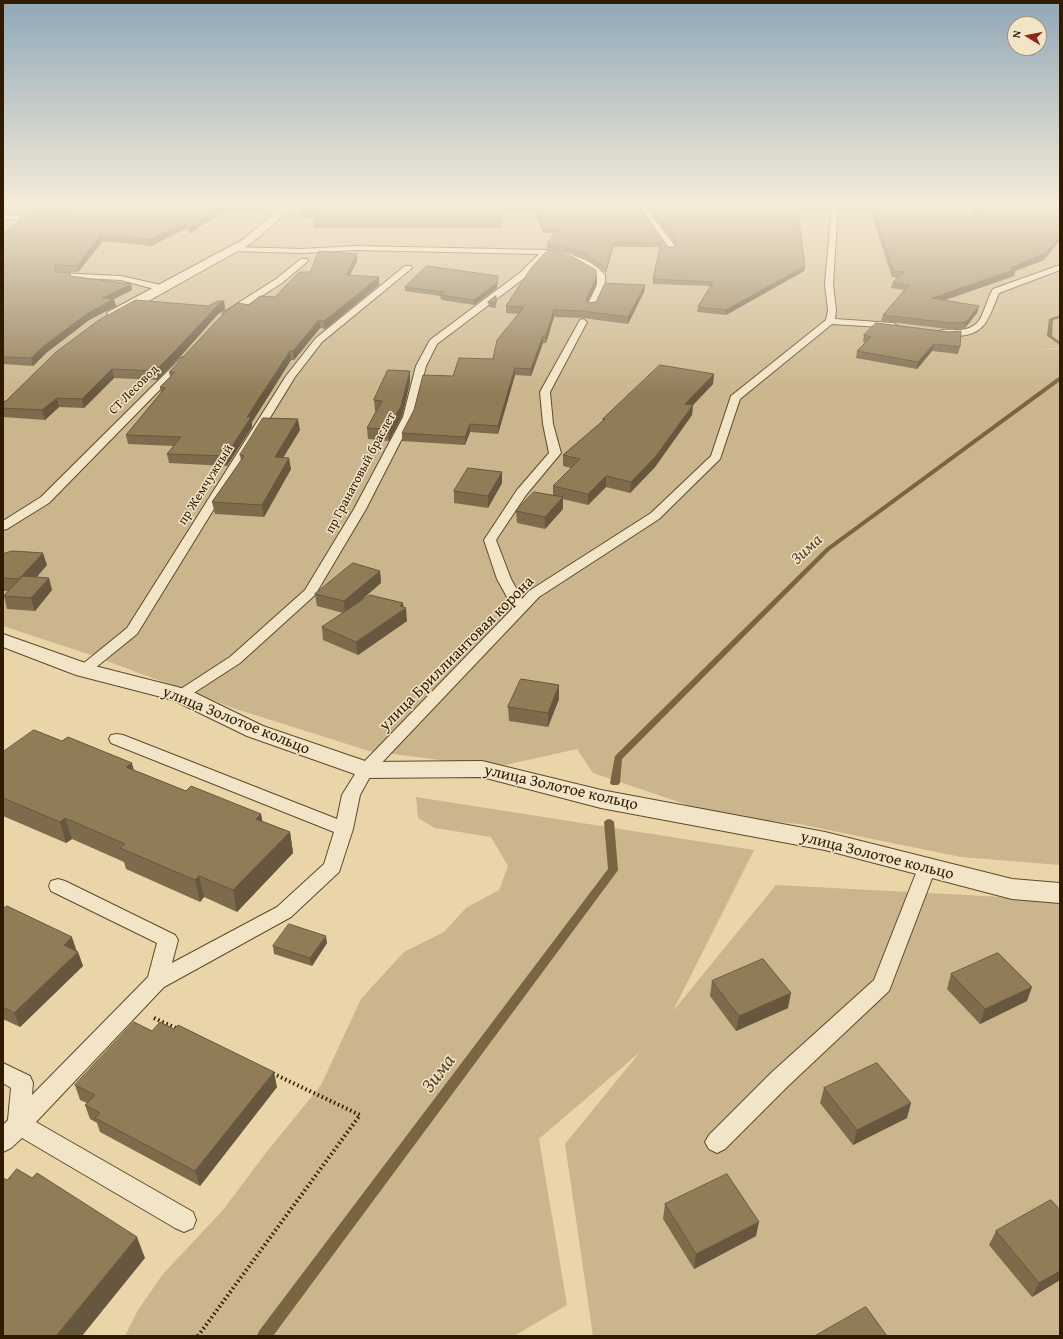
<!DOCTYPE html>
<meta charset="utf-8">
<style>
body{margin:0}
#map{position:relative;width:1063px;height:1339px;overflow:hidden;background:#ead5a9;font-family:"Gentium Book Plus",serif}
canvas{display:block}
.frame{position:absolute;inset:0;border:4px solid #301b00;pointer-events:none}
.north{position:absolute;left:1007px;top:16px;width:40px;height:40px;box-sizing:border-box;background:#f1e4c7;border:1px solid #a49477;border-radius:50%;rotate:280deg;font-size:11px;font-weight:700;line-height:16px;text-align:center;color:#301b00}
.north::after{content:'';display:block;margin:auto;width:14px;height:18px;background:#8f2418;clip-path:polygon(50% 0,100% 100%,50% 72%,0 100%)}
</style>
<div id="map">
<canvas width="1063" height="1339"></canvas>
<div class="frame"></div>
<div class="north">N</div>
</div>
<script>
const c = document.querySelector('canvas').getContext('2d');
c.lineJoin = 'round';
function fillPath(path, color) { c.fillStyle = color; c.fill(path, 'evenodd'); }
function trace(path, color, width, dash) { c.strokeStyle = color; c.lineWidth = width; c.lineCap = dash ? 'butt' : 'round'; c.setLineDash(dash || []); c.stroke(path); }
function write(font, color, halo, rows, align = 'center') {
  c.font = font + ' "Gentium Book Plus",serif'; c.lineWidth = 3; c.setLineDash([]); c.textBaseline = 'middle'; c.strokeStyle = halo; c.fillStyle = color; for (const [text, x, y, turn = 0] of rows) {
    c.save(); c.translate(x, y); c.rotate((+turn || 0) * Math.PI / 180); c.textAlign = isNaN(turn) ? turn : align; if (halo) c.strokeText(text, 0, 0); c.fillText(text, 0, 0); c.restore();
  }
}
const green = new Path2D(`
 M3,206H1060V348L1033,350L1060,349V865L961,857L799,824L720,816L593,773L577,749L496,767L369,751L236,709L88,654L3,626Z
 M416,797L754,850L673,1011L776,885L1060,900V1336H593L565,1144L640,1052L539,1139L567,1305L514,1336H125L138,1310L163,1274L223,1210L265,1154L321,1085L361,999L404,952L444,932L466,908L499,890L508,866L491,837L435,828L418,818Z`);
const stream = new Path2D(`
 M1060,315V318L1053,320L1052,336L1060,342V345L1047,336L1049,319Z
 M1060,376V381L830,550L622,759L620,783L618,785H612L610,783L615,756L826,548Z
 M609,819L612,820L614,822L618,870L616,873L273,1336H257L259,1331L608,869L604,822L606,820Z`);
const path = new Path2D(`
 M154,1018L178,1029
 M198,1336L360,1115L272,1073`);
const lane = new Path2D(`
 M637,206H644L675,246V250H669Z
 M832,206H838L833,284L836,310L835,319L893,323L898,326L896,328L832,324L740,399L720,459L659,519L539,597L372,773L360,795L353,829L339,872L291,917L164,987L36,1122L193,1212L196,1220L193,1228L184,1232L175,1228L22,1138L11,1148L3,1152V1125L8,1120L11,1088L3,1083V1063L30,1076L33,1083L32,1095L148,977L157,943L51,891L49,886L51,881L58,879L65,881L175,935L178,940L172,963L277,907L324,864L334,832L111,743L109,739L111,735L117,734L123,735L337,819L342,795L360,766L513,608L497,579L484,540L517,490L549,453L543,424L540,392L580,320L583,319L587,322L550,392L553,424L561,453L526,495L496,540L511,579L522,599L529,591L651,513L711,456L731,396L826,320L828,310L825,284Z
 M961,206H968L976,217L975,219H969Z
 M321,207L324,209L323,210L282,213L278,211L282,209Z
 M3,215L39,217L43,219L39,221L3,219Z
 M355,246L545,250C566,253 590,257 605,275V285L594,308H588L587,306L597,285V276C582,263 566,258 547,255L527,276L437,344L426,366L413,417L366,509L315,595L240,663L186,698L181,700L176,698L173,695L176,692L230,657L305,590L354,509L403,417L416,366L430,340L521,272L539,254L355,250L302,253L233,251L229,249L233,247L302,249Z
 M301,259H307L308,261L282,283L230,316H224L223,314L224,312L276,279Z
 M1060,265V270L999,293C988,318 987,336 954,336C948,336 941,337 936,333C944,325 964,336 977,323C984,316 987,298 993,289Z
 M405,266H411L412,268L322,342L295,377L137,634L89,673L84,675L79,673L76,670L79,667L127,628L286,376L316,338Z
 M58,273L121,276L165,286L166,288L162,291L121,280L61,277H58Z
 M184,357L189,360L187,362L49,503L7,529L3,530V521L41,497L181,358Z
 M927,861L934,863L936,868L889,991L787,1087L725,1149L717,1153L709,1149L705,1142L709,1135L771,1073L874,980L918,868L920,863Z`);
const street = new Path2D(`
 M283,206H294L252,243L118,318H108L107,315L108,312L244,239Z
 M3,634L91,665L189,690L263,726L368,762L482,761L601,790L825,832L1012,879L1060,883V903L1012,899L825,850L601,808L482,777L366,778L247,736L173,700L76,675L3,647Z`);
const wall = new Path2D(`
 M27,206H234L219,214L189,234L188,227L151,246L103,241L78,272H65L72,276L131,284L132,290L114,299L116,306L89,320L46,353L33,366L3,364V233L64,217L27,215L25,209Z
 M503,206L502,228H314L313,223L316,218H299L298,213Z
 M533,206H639L668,247H676V245L646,206H797L805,266L804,271L726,315L697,312L698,307L710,286L653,284V279L660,247H613L606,273L600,268L586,259L570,253L547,249V244L554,233H543Z
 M872,206L944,210L942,206H964L969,214L976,215L970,206H1060V240L1044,260L1015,271L1014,276L945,300L977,313L964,329H948L881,321L883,315L904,290L891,288L893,282L897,278L892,277L871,212Z
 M357,261L350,275L379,277V285L325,329L320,328L294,360H291L252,422V427L227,466L169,463L167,454L174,446L128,444L126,435L161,393L160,387L170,377L169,372L249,305L275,297L310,272Z
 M498,276L497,288L474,305L441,300L440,296L405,291V287Z
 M596,285L587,302L588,303L596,302L645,285L644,292L628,324L583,318L554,317L546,343H543L531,376L515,375L498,434L470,432L465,445L402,441V433L493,359L519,314L506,313V306Z
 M496,296V308L489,307L488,302Z
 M224,301L225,310L218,314L179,358L157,380L114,378L84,408L59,407L45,420L3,417V402L208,306Z
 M864,335L960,347L958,354L932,351L917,369L856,358L857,351L865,343L863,342Z
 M410,371V382L402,416L389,441L368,439L367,428L376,411H375L374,400Z
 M714,374L713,384L693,405L692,415L655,467L630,493L606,487L588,505L563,499V509L545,529L517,523L516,511L553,495V486L571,468L563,466V455L603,421V419Z
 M300,430L283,458L291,469L264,517L215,514L212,502L241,461L240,455Z
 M502,472V483L488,508L454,503V491Z
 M3,554L47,565L37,577L52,590L35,611L7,609L4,596L8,591H3Z
 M380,571L381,583L354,606L403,607L407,621L358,655L323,640L322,627L343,613L317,606L315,594Z
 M559,685V699L548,727L509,721L508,707Z
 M3,752L134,770L186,791L261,814L262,821L290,832L293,853L237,912L204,897L200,902L126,869L124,862L72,839L66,843L3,816Z
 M3,909L78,952L83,966L20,1027L5,1020L3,1021Z
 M327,943L312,966L274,954L273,946Z
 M951,974L1027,1001L980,1024L947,989Z
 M712,981L788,1008L736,1031L710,996Z
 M152,1031L277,1087L200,1186L100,1132L97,1123L90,1119L85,1105L87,1103L80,1100L75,1085Z
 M824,1088L907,1118L853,1145L820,1103Z
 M665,1204L756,1236L694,1269L663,1219Z
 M1060,1210V1280L1032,1297L989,1245L996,1231Z`);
const shadedWall = new Path2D(`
 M223,206H234L219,214L189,234L188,228Z
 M188,221L189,227L151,246L150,240Z
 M101,235L103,241L78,272L77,266Z
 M1060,236V240L1044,260L1015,271L1014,276L931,305L932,298L1010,268Z
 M614,242L613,247L606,273V269Z
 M357,254V261L346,283V275Z
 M805,266L804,271L726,315V310Z
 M498,276L497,288L474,305V300Z
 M379,277V285L325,329L324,321Z
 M596,278V285L586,305V299Z
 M131,284L132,290L114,299L116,306L89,320L46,353L33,366L31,358L44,346L102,298Z
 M645,285L644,292L628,324V317Z
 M224,301L225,310L218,314L179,358L157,380L155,371L217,306Z
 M979,306L977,313L964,329L966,322Z
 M554,310V317L546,343V336Z
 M319,320L320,328L294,360L293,351Z
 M543,336V343L531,376V369Z
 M934,344L932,351L917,369L918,362Z
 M290,351L291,360L252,422V427L227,466L226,456L247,417Z
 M515,368V375L498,434V426Z
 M112,369L114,378L84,408L82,399Z
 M410,371V382L402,416L389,441L388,429Z
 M714,374L713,384L693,405L692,415L655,467L630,493L631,482L685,404Z
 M57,398L59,407L45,420L42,410Z
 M298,419L300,430L276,469L275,457Z
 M470,424V432L465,445V437Z
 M289,458L291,469L264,517L262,505Z
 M502,472V483L488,508V496Z
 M606,476V487L588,505V494Z
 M563,497V509L545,529V517Z
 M43,553L47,565L23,592L19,579Z
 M380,571L381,583L345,614L344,601Z
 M49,578L52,590L35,611L31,598Z
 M403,603L404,610L406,608L407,621L358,655L356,642Z
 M559,685V699L548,727V713Z
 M132,763L137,783L126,767Z
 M261,814L265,835L256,819Z
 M65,818L72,839L66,843L60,822Z
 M290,832L293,853L237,912L233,890Z
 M199,876L204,897L200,902L195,880Z
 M326,936L327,943L312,966L310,958Z
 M72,937L77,952L64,945Z
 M78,952L83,966L20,1027L14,1013Z
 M1032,987L1027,1001L980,1024L985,1009Z
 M791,993L788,1008L736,1031L739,1016Z
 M274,1072L277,1087L200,1186L195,1171Z
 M911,1103L907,1118L853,1145L857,1130Z
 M759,1222L756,1236L694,1269L696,1254Z
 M137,1237L145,1258L82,1336H56Z
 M1060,1271V1280L1032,1297L1039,1283Z`);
const building = new Path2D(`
 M27,206H223L188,228V221L150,240L101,235L77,266L55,265V272L71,273L69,276L131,284L102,298L114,299L88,313L44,346L31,358L3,357V233L17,224L21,216L63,218L68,215L63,211L25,209Z
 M363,206H503L502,223H313L318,214L298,213L302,209Z
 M535,206H639L668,247H676V241L649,206H797L805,266L726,310L698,307L713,282L653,279L661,243L614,242L606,269L600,263L586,254L570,249L547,244L557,229H543Z
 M872,206L950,210L947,206H964L969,214L976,215L978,210L975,206H1060V236L1046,253L1010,268L1016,269L932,298L979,306L966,322L950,323L883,315L909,285L893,282L904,272L894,271Z
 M548,250L573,257L596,270V278L586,299L588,303L596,302L605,283L645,285L628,317L583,311L554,310L546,336H543L531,369L515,368L498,426L470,424L465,437L402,433L414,410L423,375L453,376L459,358L493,359L497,340L524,307L506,306L531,268Z
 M319,251L357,254L346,275L379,277L324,321L319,320L293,351H290L247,417H251L226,456L167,454L181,437L126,435L165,388L160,387L175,372H169L225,312L238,303L249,305L260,296L275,297L299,272H310Z
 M427,266L498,276L497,283L474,300L440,295L445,292L405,287Z
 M496,296V303L488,302Z
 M136,300L208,306L218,301H224L217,306L177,349L155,371L112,369L82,399L57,398L42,410L3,408V402L6,401L56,352L99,320Z
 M876,323L949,332L961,331L960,347L934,344L918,362L857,351L871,337L864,335Z
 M660,365L714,374L685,404L693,405L656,456L631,482L606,476L588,494L553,486L580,459L563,455L605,419H603Z
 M388,370L410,371L401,406L388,429L367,428L382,401L374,400Z
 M263,418L298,419L275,457L289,458L262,505L212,502L244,456L240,455Z
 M468,468L502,472L488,496L454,491Z
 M534,492L563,497L545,517L516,511Z
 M13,551L43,553L19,579L3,578V554Z
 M353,563L380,571L344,601L315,594Z
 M23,576L49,578L31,598L4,596Z
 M370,595L403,603L400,606L406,608L356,642L322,627Z
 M521,679L559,685L548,713L508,707Z
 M34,730L62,741L68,737L132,763L126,767L186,791L191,786L261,814L256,819L290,832L233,890L199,876L195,880L120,848L125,844L65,818L60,822L3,798V752Z
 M7,906L72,937L64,945L78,952L14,1013L3,1007V909Z
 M289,924L326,936L310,958L273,946Z
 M998,953L1032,987L985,1009L951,974Z
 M763,959L791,993L739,1016L712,981Z
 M134,1022L152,1031L160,1022L174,1029L178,1025L274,1072L195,1171L95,1118L100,1113L85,1105L95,1095L75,1085Z
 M877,1063L911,1103L857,1130L824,1088Z
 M17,1169L32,1178L37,1173L137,1237L56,1336H3V1178L7,1180Z
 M727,1174L759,1222L696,1254L665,1204Z
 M1051,1200L1060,1210V1271L1039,1283L996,1231Z
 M866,1307L887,1336H815Z`);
const farStreetnames = [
 ["СТ Лесовод",134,390,-45],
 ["пр Гранатовый браслет",361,473,-62],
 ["пр Жемчужный",206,485,-58]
];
const streetNames = [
 ["улица Бриллиантовая корона",457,654,-45],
 ["улица Золотое кольцо",236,721,22],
 ["улица Золотое кольцо",561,788,13],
 ["улица Золотое кольцо",877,856,14]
];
const waterNames = [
 ["Зима",807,550,-43]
];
const nearWaternames = [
 ["Зима",439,1074,-53]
];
fillPath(green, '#cab58c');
fillPath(stream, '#7a6543');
trace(lane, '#5e4a2a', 2);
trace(street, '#5e4a2a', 2);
trace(path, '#301b00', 4, [1.5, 3]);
fillPath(lane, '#f1e4c7');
fillPath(street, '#f1e4c7');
fillPath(wall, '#7d6b4c');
fillPath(shadedWall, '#66573e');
fillPath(building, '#917c58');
trace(building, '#66573e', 1);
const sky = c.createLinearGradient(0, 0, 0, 394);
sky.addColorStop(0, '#8fa8b8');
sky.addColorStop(0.52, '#f6ecd8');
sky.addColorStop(1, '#f6ecd800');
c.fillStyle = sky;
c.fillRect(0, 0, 1063, 394);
write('13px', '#301b00', '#f1e4c7', farStreetnames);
write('16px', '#301b00', '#f1e4c7', streetNames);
write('italic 17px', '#5b4627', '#f1e4c7', waterNames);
write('italic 20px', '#5b4627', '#f1e4c7', nearWaternames);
</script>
